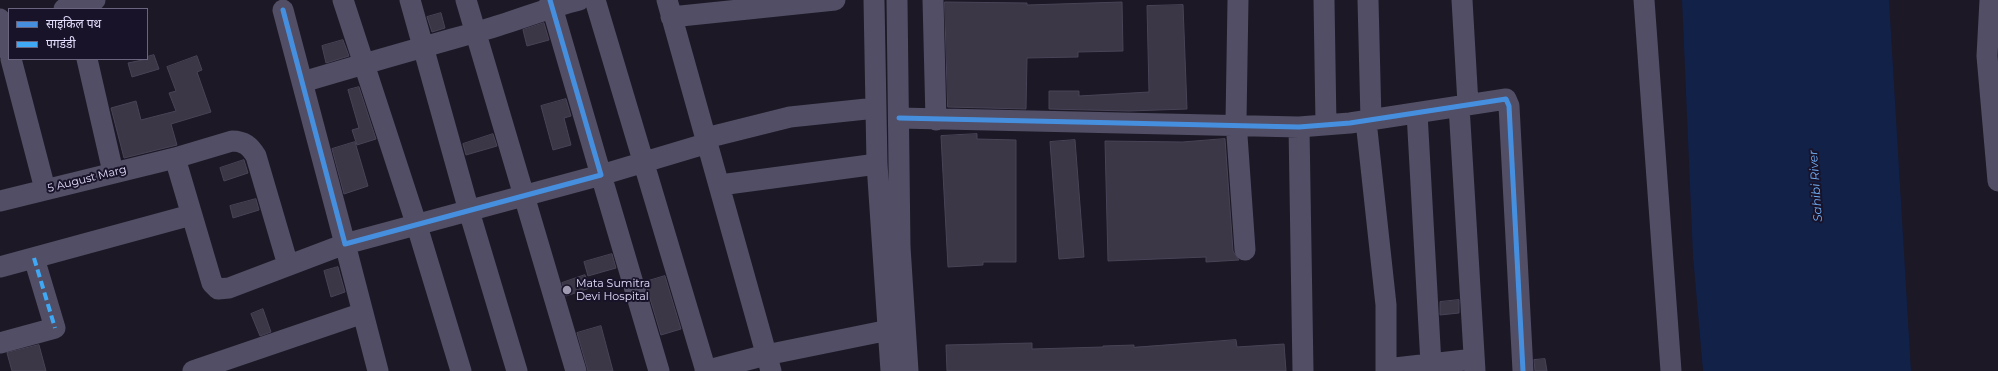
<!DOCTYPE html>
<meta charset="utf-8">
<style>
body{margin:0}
#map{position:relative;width:1998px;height:371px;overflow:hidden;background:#1c1825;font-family:Montserrat,"Noto Sans Devanagari",sans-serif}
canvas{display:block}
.legend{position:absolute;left:8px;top:8px;width:140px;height:52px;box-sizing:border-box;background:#19132a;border:1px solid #6a647e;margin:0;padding:5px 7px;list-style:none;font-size:12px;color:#e4defd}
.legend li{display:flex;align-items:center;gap:8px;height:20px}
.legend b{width:20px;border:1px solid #6a647e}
</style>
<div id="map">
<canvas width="1998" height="371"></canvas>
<ul class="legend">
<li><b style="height:5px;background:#468fdf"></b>साइकिल पथ</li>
<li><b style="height:5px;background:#3fa9f5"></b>पगडंडी</li>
</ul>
</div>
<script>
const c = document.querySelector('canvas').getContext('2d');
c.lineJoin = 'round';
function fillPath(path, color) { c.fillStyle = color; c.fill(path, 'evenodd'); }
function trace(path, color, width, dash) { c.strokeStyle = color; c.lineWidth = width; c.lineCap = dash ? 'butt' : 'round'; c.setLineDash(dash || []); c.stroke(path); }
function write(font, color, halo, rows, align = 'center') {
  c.font = font + ' Montserrat,sans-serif'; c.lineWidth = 4; c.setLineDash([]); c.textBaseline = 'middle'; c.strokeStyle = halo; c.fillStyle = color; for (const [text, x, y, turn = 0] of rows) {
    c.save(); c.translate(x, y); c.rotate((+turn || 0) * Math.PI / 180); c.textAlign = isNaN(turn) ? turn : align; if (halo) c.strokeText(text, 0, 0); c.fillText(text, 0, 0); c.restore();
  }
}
const water = new Path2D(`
 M1682,0H1889L1911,371H1703L1693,256Z`);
const building = new Path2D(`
 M945,2L1027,3V5L1122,2L1123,51L1078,52V57L1027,58L1026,109L948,107Z
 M1183,5L1187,109L1129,111L1049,109V91H1079V96L1149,92L1147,6Z
 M441,13L445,28L432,32L427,17Z
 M544,23L549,40L527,46L523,30Z
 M343,40L349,56L326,63L322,46Z
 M154,55L159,69L132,77L128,63L147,59V57Z
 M197,56L202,70L197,72L211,112L171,124L177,145L124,158L111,108L136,101L141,120L176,111L169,93L176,91L167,67Z
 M359,87L376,139L357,145L352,130L359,128L348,90Z
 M566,99L571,116L564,118L571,145L553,150L541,106Z
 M493,134L497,146L466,155L463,144Z
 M977,134V139L1016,140V262H983V265L948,267L941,136Z
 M1225,139L1233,251L1239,260L1206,262V257L1108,261L1105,141L1182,142Z
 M1075,140L1084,257L1059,259L1050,142Z
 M355,142L368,186L344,194L332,149Z
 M244,160L248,173L224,181L220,168Z
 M256,199L259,210L233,218L230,206Z
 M612,254L616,268L588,276L584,262Z
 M338,267L345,292L331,297L324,271Z
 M585,275L590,288L566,296L562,283Z
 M665,276L681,329L661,335L645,282Z
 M1459,300V313L1440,315V302Z
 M263,309L271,332L260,336L251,314Z
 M601,326L613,371H588L577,333Z
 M1236,340L1237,347L1284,344L1286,371H947L946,345L1032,343V349L1103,347V346L1134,345V347Z
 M39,345L46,371H12L7,353Z
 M1545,359L1547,371H1535L1534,360Z`);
const minor = new Path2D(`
 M343,0L417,226L461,371
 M410,0L469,211L517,371
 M466,0L576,371
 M595,0L706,371
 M667,0L771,371
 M874,0L877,164L891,371
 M897,0L900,247L908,371
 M933,0L936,120
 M1238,0L1236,121L1245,250
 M1324,0L1326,125
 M1368,0L1371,120
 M1462,0L1468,104
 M1644,0L1671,371
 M1990,0L1987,56L1998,181
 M64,9L95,0
 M283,10L345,244L601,175L550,0
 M671,17L835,0
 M0,19L9,52
 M11,59L45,189
 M87,59L113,172
 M303,82C363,64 424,47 484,30C516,21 547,8 579,0
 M1459,106L1475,371
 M1417,113L1431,364
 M899,118L1299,127L1350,123L1506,99L1509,106L1523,371
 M1366,121L1386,305V371
 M1299,127L1303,371
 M706,138L790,117L876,108
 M175,158L212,283L218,289L229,288L345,244L378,371
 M720,185L877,164
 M0,201L175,158L232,141C244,141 250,146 256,156L288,265
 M0,267L191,215
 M0,343L55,328L34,258
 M1386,369L1474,359
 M193,371L363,313
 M659,371L601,175L708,143
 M705,371L766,355L889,330H903`);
const quiet = new Path2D(`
 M34,258L55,328`);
const cycleway = new Path2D(`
 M283,10L345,244L601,175L550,0
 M899,118L1299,127L1350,123L1506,99L1509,106L1523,371`);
const markers = [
 [567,290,5,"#9e99b1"]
];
const streetNames = [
 ["5 August Marg",87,179,-14]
];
const poiNames = [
 ["Mata Sumitra",576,284],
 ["Devi Hospital",576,297]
];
const waterNames = [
 ["Sahibi River",1816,186,-94]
];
fillPath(water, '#122148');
fillPath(building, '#3b3746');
trace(building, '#494357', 1);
trace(minor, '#514e65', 21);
trace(quiet, '#3fa9f5', 4, [8, 4]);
trace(cycleway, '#468fdf', 5);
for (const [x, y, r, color] of markers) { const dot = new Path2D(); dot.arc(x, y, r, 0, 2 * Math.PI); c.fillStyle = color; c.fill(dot); trace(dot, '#19132a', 1.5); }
write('11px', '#e4defd', '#19132a', streetNames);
write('11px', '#e4defd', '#19132a', poiNames, 'left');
write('italic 12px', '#72b0f7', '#19132a', waterNames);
</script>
